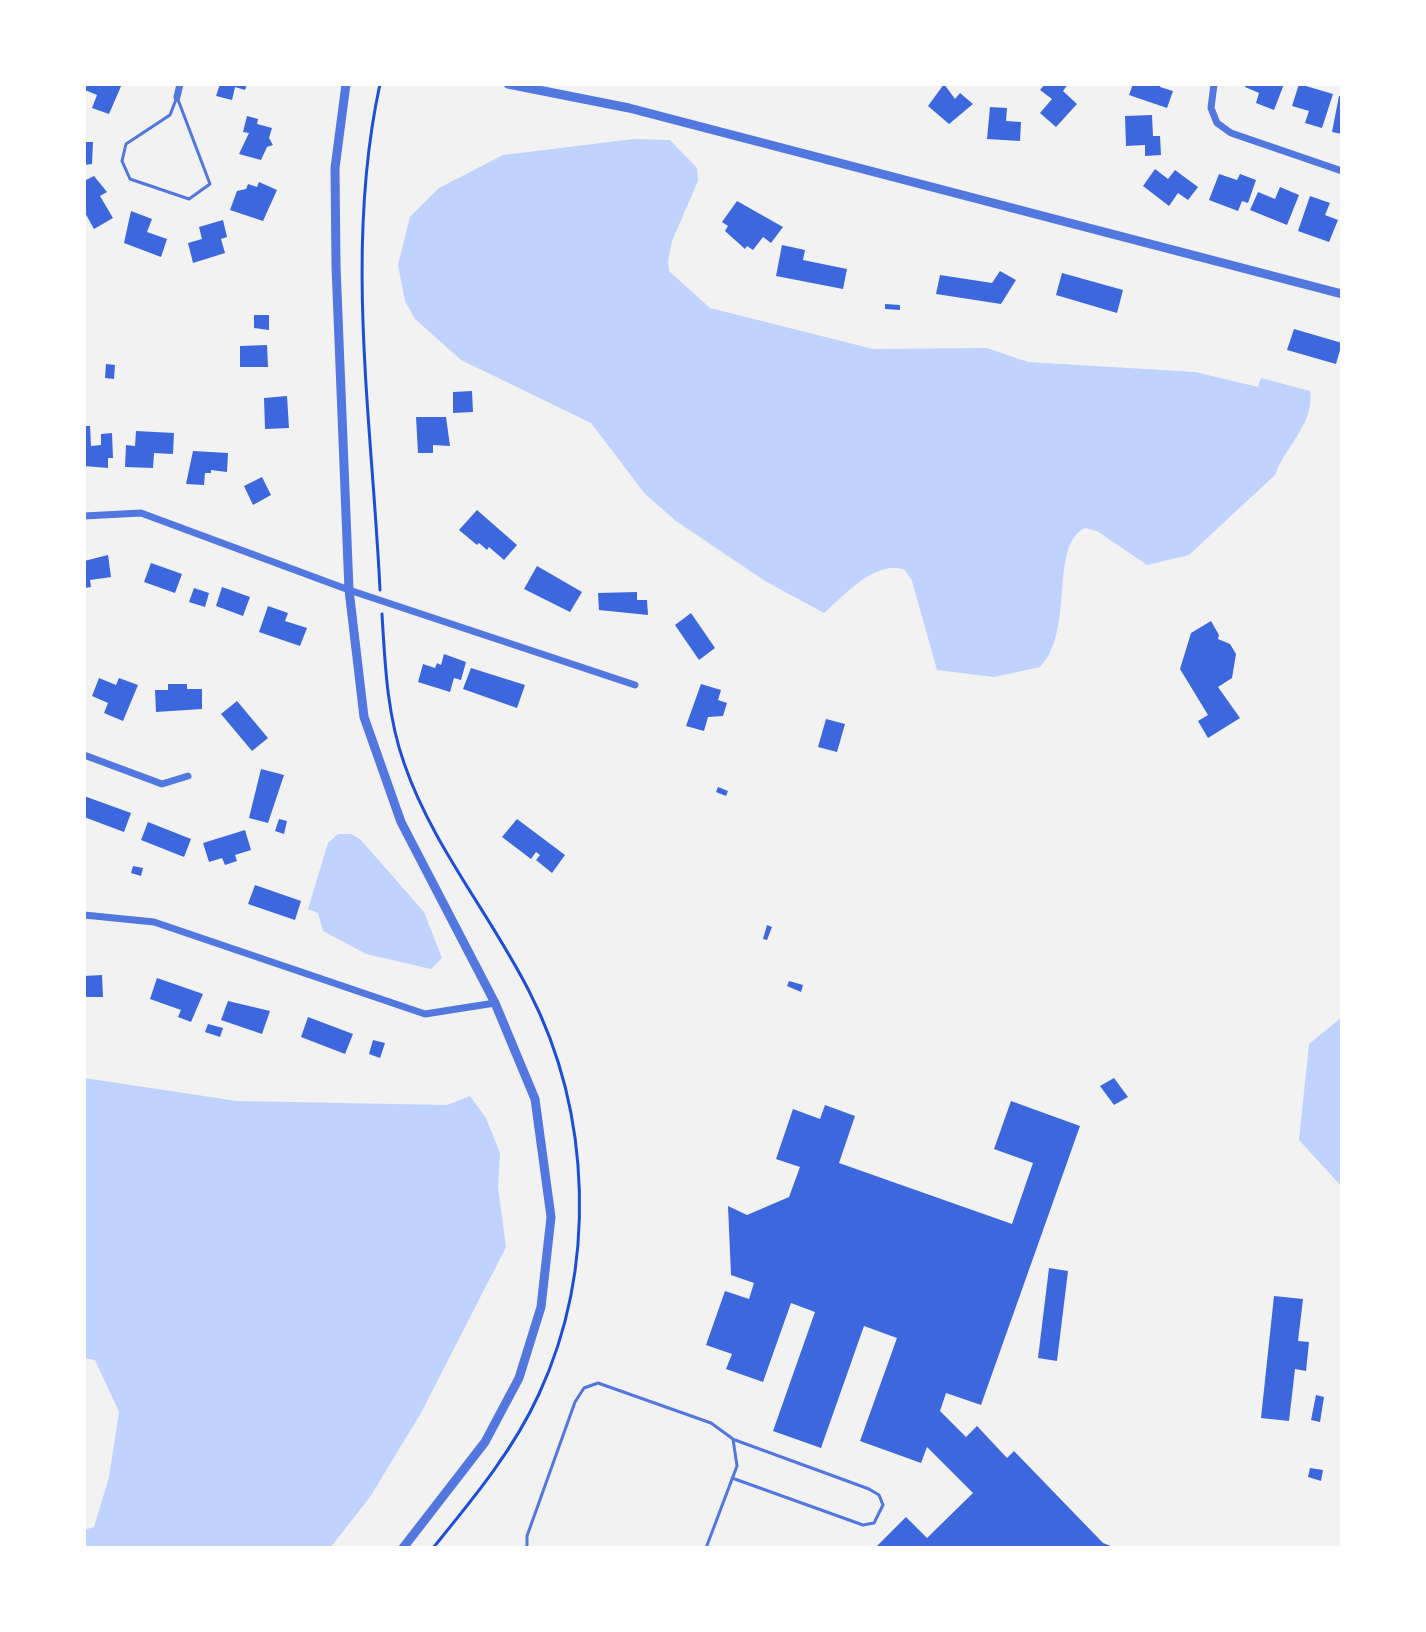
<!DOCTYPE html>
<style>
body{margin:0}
#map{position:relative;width:1426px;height:1632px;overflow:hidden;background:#f2f2f2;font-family:"Source Serif 4",serif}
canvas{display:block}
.frame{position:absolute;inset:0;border:86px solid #fff;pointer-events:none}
</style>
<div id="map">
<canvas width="1426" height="1632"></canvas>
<div class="frame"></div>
</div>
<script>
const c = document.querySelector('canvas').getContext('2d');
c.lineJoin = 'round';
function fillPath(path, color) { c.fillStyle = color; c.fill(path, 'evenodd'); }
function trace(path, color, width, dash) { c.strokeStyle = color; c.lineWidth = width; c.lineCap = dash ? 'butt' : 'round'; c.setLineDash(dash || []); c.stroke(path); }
const water = new Path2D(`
 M634,139L670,140L697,168L698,181L672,241L668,261L669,271L710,308L873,349L987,348L1028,362L1195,372L1258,387L1261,378L1310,391C1315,423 1286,445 1275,475L1189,555L1147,565L1097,531L1085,528C1048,546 1076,629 1040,667L994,677L937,670L912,581L905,570C875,559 844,596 824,613L765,581L676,521L645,494L591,423L461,360L415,319L405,301L398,265L410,217L439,188L503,155Z
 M338,834H351L360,839L424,912L442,958L431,969L366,954L323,931L318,913L308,909L328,843Z
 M1342,1017V1187L1299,1140L1309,1044Z
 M84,1078L237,1101L447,1105L470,1096L486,1118L500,1153L498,1187L506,1247L421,1413L370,1497L330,1548H84V1530L94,1527L109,1477L119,1412L95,1360L84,1358Z`);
const building = new Path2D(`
 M87,84H122L109,114L92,108L97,95L85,90Z
 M220,84H247L245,90L235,87L232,100L216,96Z
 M944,84L955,99L960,93L973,104L949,124L928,106Z
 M1045,84H1068L1063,91L1077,104L1056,127L1040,113L1052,99L1040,90Z
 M1133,84H1161L1160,87L1173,91L1167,108L1129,95Z
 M1246,84H1284L1274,110L1256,103L1259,93L1245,87Z
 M1299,84L1333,94L1322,128L1305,123L1309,111L1292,106Z
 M1339,96H1342V134L1332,132Z
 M990,107L1007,108L1006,121L1021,122L1020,141L987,139Z
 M1152,115L1153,136H1160L1161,155L1145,156V145L1126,146L1125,116Z
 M247,116L258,119L257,124L272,128L269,138L273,145L267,147L261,160L239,154L249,133L243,132Z
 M84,142H93L92,164L84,165Z
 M1155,169L1168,179L1175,170L1198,187L1188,200L1178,193L1169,206L1143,186Z
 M1219,174L1237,180L1240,174L1256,180L1248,203L1242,201L1238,211L1209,200Z
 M94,176L107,192L100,196L113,218L94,229L84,211V181Z
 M259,182L277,190L263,221L230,210L237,191L246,189L248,184L257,187Z
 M1280,187L1299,195L1287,225L1250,210L1258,192L1275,199Z
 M1310,196L1330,203L1325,215L1338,220L1329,242L1298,231Z
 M737,201L783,227L771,243L763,237L753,250L747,246L745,249L725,231L728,226L722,222Z
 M131,211L152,219L147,232L167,239L161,257L124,243Z
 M223,220L227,237L221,239L225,253L193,263L188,243L202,239L199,227Z
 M782,245L805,250L803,260L847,269L843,289L776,276Z
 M1000,271L1016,280L1001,304L936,294L940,275L992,283Z
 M1062,273L1123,290L1117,313L1056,295Z
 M885,304L900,305V310L885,309Z
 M254,315H269V330L254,328Z
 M1294,329L1342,343L1336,364L1287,350Z
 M267,345L268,367H240V346Z
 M106,364L115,365L114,379L105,378Z
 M472,391L473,412L453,413V392Z
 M287,396L289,428L265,429L264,398Z
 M416,417H446L450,446L433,445V453H418Z
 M84,426H90L91,446L101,445V434L112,433L113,458H108V468L84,466Z
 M136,431L174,433L173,454L154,453L153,468L125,467L126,445L135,446Z
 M193,451L228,453L227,472L211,470V473H205L204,485L186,484Z
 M262,477L271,495L253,505L244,486Z
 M477,510L517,545L504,560L489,547L487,550L479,543L477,545L459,530Z
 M108,555L111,577L90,580L91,587L84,588V561Z
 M151,563L182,574L175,593L144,582Z
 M537,566L582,592L570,612L524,589Z
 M222,587L250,597L243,616L216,606Z
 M194,588L209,593L205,607L189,602Z
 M637,592V600H647L648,615L599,610L598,593Z
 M268,606L288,613L285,621L307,628L300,646L259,632Z
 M691,613L715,648L699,660L675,625Z
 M1211,621L1219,635L1218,639L1230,644L1236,654L1232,678L1218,687L1240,718L1208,738L1198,721L1208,715L1180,669L1191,633Z
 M444,654L466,662L461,680L454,678L450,692L418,682L423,664L435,668L437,663L441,665Z
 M471,668L525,685L517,708L463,689Z
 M99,678L116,685L119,678L138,685L123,721L104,713L108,703L92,696Z
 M168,684H187V689H202V709L156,712L155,690H168Z
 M701,684L721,690L718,700L727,703L723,716L708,717L704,731L686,726Z
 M237,701L268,738L252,751L221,714Z
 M826,719L845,724L837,752L818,747Z
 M261,769L284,775L268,823L249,818Z
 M718,787L728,791L726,796L716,792Z
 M84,796L131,813L124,832L84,817Z
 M279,819L287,821L284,834L275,831Z
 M517,819L565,855L552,873L536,860L540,855L536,852L531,859L502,837Z
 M148,822L191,839L184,857L141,840Z
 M245,830L251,850L235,855L237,861L225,865L222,858L209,862L203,843Z
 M133,866L143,868L141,876L131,873Z
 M255,885L301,901L295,920L248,904Z
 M767,925L772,927L767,940L763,939Z
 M102,975L103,997H84V976Z
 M157,978L203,994L191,1022L178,1017L181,1010L150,999Z
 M789,981L803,985L801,992L787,986Z
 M228,1001L270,1011L262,1034L221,1020Z
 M308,1017L353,1034L345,1054L301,1037Z
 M208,1024L223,1028L220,1037L205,1032Z
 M373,1040L385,1043L380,1058L369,1054Z
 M1114,1078L1128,1097L1114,1105L1100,1086Z
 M1011,1101L1080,1126L981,1405L946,1393L940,1411L966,1437L977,1426L1007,1458L1014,1451L1103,1543L1116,1548H875L906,1517L927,1538L973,1493L927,1447L921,1463L860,1441L897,1338L864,1326L821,1448L773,1431L815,1312L791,1303L763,1382L726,1369L732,1354L706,1345L725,1291L749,1299L754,1283L731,1275L728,1206L747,1215L789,1197L800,1167L776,1159L793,1109L820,1119L825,1105L855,1116L839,1163L1012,1224L1033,1163L994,1149Z
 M1049,1268L1068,1271L1057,1361L1038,1358Z
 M1274,1296L1303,1299L1298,1341L1309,1342L1306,1371L1295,1369L1289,1421L1261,1418Z
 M1316,1395L1324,1397L1320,1422L1311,1420Z
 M1310,1468L1323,1470L1321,1481L1308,1477Z`);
const path = new Path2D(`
 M380,590C372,423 344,249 380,84
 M382,614C385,664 387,715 404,763C432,845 490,914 529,991C592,1114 597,1268 539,1394C513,1451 472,1500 433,1548`);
const service = new Path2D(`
 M177,97L210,184L189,199L130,179L122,161L126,144L170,115Z
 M732,1478L863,1525L874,1523L883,1505L879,1495L869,1489L735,1440
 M527,1548V1536L575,1402L584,1388L598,1383L711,1423L733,1439L737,1466L706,1548`);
const minor = new Path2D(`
 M1214,84L1211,108L1217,123L1231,133L1342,171
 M177,97L180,84
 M84,516L141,513L349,590L635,685
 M84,755L162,784L188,776
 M84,915L154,922L425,1014L495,1003`);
const tertiary = new Path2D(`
 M346,84L335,168L336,266L349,590L364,717L401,822L495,1003L535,1099L551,1217L541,1307L519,1378L485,1442L403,1548
 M508,84L629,108L1342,294`);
fillPath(water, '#bfd3fe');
fillPath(building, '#3d67dc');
trace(path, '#1d4ed8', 3);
trace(service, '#5277de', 3);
trace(minor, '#5277de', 7);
trace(tertiary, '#5277de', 9);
</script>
